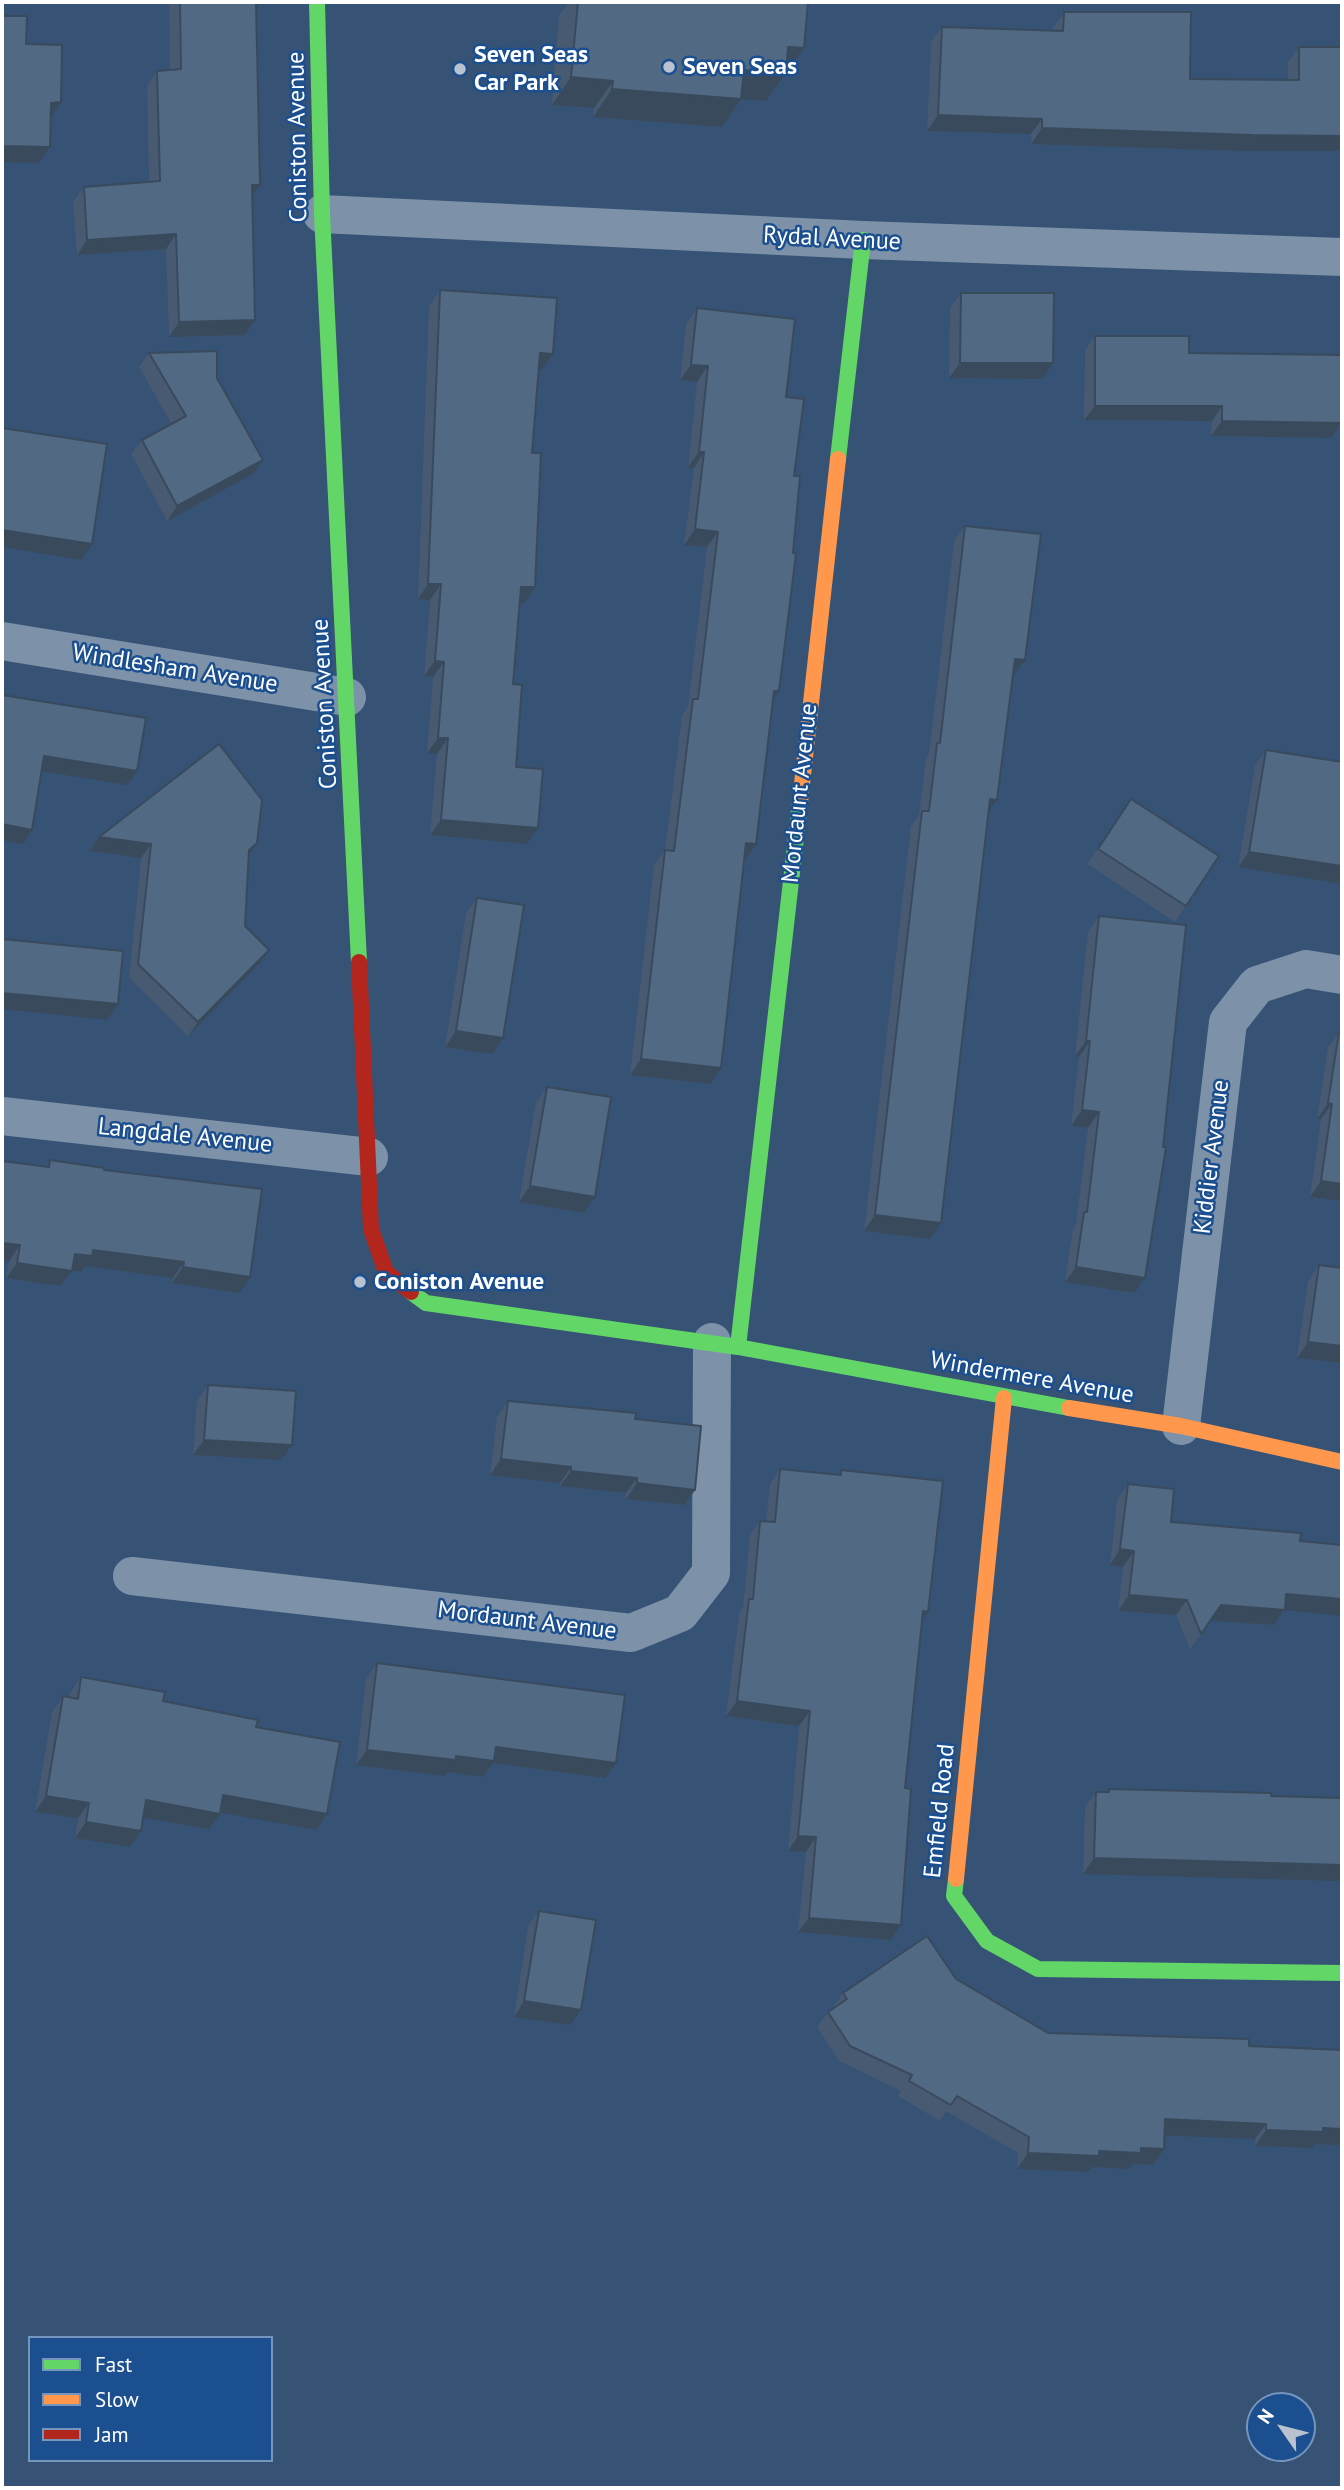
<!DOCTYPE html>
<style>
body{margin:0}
#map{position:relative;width:1344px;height:2490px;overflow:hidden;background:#365274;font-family:"PT Sans",sans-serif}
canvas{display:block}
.frame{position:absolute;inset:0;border:4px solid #fff;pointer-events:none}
.legend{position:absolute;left:28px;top:2336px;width:245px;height:126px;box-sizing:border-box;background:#1b4f8f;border:2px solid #7695bc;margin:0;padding:9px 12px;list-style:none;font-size:21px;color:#fff}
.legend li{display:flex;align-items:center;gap:14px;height:35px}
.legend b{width:35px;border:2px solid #7695bc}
.north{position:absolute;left:1246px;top:2392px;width:70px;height:70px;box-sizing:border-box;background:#1b4f8f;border:2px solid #7695bc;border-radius:50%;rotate:305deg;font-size:19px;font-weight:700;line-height:28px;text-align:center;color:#fff}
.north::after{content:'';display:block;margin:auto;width:24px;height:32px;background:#b9c2ce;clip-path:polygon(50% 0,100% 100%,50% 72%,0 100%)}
</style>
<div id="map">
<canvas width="1344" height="2490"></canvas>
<div class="frame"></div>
<ul class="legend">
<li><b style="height:9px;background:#63d668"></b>Fast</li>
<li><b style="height:9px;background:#ff974d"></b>Slow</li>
<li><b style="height:9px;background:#b3261e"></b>Jam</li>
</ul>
<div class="north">N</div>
</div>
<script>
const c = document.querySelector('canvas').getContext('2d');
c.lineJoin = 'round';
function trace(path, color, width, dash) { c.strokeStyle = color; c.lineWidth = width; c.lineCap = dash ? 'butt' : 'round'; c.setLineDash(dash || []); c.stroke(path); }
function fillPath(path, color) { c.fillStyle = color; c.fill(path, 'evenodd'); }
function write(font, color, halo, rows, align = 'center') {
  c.font = font + ' "PT Sans",sans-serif'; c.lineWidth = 5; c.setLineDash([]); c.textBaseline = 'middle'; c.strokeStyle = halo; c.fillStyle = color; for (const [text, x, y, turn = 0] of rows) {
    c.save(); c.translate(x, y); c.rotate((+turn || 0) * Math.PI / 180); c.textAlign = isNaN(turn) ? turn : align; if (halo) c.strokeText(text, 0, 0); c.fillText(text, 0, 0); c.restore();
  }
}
const street = new Path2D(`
 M322,214L863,240L1342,257
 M2,641L347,697
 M2,1116L369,1157
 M1181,1426L1228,1022L1257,985L1306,969L1342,975
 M132,1576L631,1633L680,1613L711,1573L712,1342`);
const fast = new Path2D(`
 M317,2L322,214L359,962
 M838,459L863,240
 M411,1292L426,1303L738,1347L1069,1408
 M738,1347L800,802
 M956,1879L954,1896L987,1941L1038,1969L1342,1973`);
const slow = new Path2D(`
 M800,802L838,459
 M1069,1408L1181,1426L1342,1462
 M956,1879L1004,1398`);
const jam = new Path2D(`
 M359,962L371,1229L386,1272L411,1292`);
const wall = new Path2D(`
 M169,2H256L252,196L255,320L245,335L169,337L166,249L77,255L73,202L84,187L149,182L147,86L157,71L170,70Z
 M569,2H808L804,48L766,101L741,99L722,127L593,117L594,108L552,105L559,15Z
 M1064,12L1190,79L1288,80V62L1299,47H1342L1241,151L1031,144V134L927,131L931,42L942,27L1053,30V28Z
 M440,290L553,354L542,370L539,369L532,453L524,603H520L513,684L516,767L527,844L430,835L437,754L427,753L433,677L424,676L430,600L418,599L429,306Z
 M961,293L1042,379L949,378L950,308Z
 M697,308L786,397L794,476L773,700L756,844L745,860L710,1084L630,1075L654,865L665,850L682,715L688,707L707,547L684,545L694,468L688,467L697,382L680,380L686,324Z
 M1095,336L1189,353L1342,421L1331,438L1211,436L1212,421L1084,420L1085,350Z
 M149,353L217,378L253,474L167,521L131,454L142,440L171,423L139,367Z
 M965,526L1014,675H1013L989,811L930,1239L864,1231L911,826L919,815L926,758L929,754L954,541Z
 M1266,750L1342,762L1238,867L1255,766Z
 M1131,799L1186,906L1175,922L1087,864Z
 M99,837L257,843L249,856L245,926L269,950L259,964L188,1036L129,978L141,858L90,851Z
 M477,898L492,1054L445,1047L466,913Z
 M1099,916L1134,1293L1065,1282L1073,1228L1076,1224L1088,1128L1071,1126L1079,1057L1075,1056L1088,932Z
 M1339,1032L1342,1201L1310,1197L1321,1119H1317L1328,1047Z
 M547,1087L595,1197L584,1213L519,1202L536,1102Z
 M50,1160L104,1170L239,1293L172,1283L173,1278L85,1266L81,1272L72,1271L61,1286L6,1278L9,1261L2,1260V1161L46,1167Z
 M1319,1265L1342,1363L1297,1358L1308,1281Z
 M208,1385L281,1460L193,1455L197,1401Z
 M508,1401L635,1419L695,1490L684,1505L626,1499V1493L560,1486V1483L490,1475L497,1417Z
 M780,1469L838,1475L841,1470L922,1620L890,1940L798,1932L806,1852L788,1851L799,1726L726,1716L739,1614L743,1607L750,1535L760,1521H766L770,1484Z
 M1128,1484L1171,1522L1284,1610L1274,1625L1211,1621L1190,1649L1176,1615L1118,1611L1123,1567L1110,1565L1117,1500Z
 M377,1663L605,1778L493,1763L483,1777L448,1772L445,1776L356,1765L366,1679Z
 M81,1677L163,1701L256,1727L327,1814L316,1830L220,1812L209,1829L143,1817L141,1831L130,1847L75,1838L78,1818L35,1812L52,1712L63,1696L70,1698V1693Z
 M1109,1789L1271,1793L1083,1874L1085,1807L1096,1792H1107Z
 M539,1911L570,2025L514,2017L528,1926Z
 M956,1979L1048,2033L1249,2046L1342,2050V2145L1315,2144L1312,2148L1255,2146V2139L1164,2135V2149L1153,2165L1133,2164L1130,2169L1092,2167L1088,2172L1017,2169L1018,2153L946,2111L940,2121L898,2096L901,2091L839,2061L817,2027L828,2012L832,2009L843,1993Z`);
const shadedWall = new Path2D(`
 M788,47L804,48L766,101L724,98L744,70Z
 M571,77L613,81L594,108L552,105Z
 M612,89L741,99L722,127L593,117Z
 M61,102L50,118L51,103Z
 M938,115L1042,119L1031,134L927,131Z
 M1042,128L1342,136V151H1241L1031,144Z
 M2,146L50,147L39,163L2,162Z
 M252,185H260L249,200Z
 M176,234L166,249L77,255L87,240Z
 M255,320L245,335L169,337L179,322Z
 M540,353L553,354L542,370L529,369Z
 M960,363H1053L1042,379L949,378Z
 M691,365L708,366L697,382L680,380Z
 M1095,406H1222L1212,421L1084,420Z
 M1222,421L1341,423L1331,438L1211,436Z
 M699,452H704L694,468L688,467Z
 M263,460L253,474L167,521L177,506Z
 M695,529L718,532L707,547L684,545Z
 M2,530L92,544L81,560L2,547Z
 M428,584H441L430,600L418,599Z
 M521,587H535L524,603H510Z
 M1015,659L1025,660L1014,675L1004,674Z
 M435,661L444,662L433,677L424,676Z
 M774,691H779L768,707Z
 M438,738H448L437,754L427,753Z
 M44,756L137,771L127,785L35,770Z
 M990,799L997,800L986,815Z
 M441,820L538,828L527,844L430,835Z
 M2,824L32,830L23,844L2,840Z
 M99,837L151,844L141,858L90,851Z
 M257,843L248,857L249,850Z
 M746,843L756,844L745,860Z
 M1249,852L1342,866V884L1238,867Z
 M269,950L259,964L188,1036L198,1022Z
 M2,993L118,1004L107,1020L2,1009Z
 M456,1031L503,1038L492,1054L445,1047Z
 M1086,1041H1090L1079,1057L1075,1056Z
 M641,1059L721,1068L710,1084L630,1075Z
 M1328,1103L1332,1104L1321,1119H1317Z
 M1082,1110L1099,1112L1088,1128L1071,1126Z
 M1321,1181L1342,1184V1201L1310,1197Z
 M530,1186L595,1197L584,1213L519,1202Z
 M875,1215L941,1223L930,1239L864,1231Z
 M2,1243L20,1245L9,1261L2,1260Z
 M93,1250L184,1262L173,1278L85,1266L81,1272L70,1270L72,1271L61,1286L6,1278L17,1263Z
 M183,1267L250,1277L239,1293L172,1283Z
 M1076,1267L1145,1278L1134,1293L1065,1282Z
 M1308,1342L1342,1346V1363L1297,1358Z
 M204,1440L292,1445L281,1460L193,1455Z
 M501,1459L571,1467L560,1483L490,1475Z
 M571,1471L637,1478L626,1493L560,1486Z
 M637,1483L695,1490L684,1505L626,1499Z
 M1120,1549L1134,1551L1123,1567L1110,1565Z
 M1286,1594L1342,1599V1616L1284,1610L1274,1625L1211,1621L1221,1605Z
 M1129,1595L1187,1600L1176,1615L1118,1611Z
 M923,1611L928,1612L918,1627Z
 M737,1701L810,1711L799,1726L726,1716Z
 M496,1747L616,1763L605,1778L493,1763L483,1777L448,1772L445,1776L356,1765L367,1750Z
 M223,1795L327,1814L316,1830L212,1811Z
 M46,1796L89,1803L78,1818L35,1812Z
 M146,1800L220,1814L209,1829L135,1816Z
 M86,1822L141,1831L130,1847L75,1838Z
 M798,1836L816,1837L806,1852L788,1851Z
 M1094,1858L1342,1865V1881L1083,1874Z
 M809,1918L901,1925L890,1940L798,1932Z
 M524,2001L581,2010L570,2025L514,2017Z
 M1165,2119L1266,2124L1255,2139L1154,2135Z
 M1323,2128L1342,2129V2145L1315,2144L1312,2148L1255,2146L1266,2130Z
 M1141,2148L1164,2149L1153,2165L1133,2164L1130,2169L1092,2167L1088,2172L1017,2169L1028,2153Z`);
const building = new Path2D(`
 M180,2H256L260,185H252L255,320L179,322L176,234L87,240L84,187L160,181L157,71L181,69Z
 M578,2H808L804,48L788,47L786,73L744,70L741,99L612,89L613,81L571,77Z
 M1064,12H1191L1190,79L1299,80V47H1342V136L1252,135L1042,128V119L938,115L942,27L1063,31Z
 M2,16H27L26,44L62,45L61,102L51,103L50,147L2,146Z
 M440,290L557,298L553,354L540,353L532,453H541L535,587H521L513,684L522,685L516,767L543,769L538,828L441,820L448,738H438L444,662L435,661L441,584H428Z
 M961,293H1054L1053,363H960Z
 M697,308L795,319L786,397L804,399L794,476H800L793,553L796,554L779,691H774L756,844L746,843L721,1068L641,1059L665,850L674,851L693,699H698L718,532L695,529L704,452H699L708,366L691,365Z
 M1095,336H1189V353L1342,355L1341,423L1222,421V406H1095Z
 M217,351V378L263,460L177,506L142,440L186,416L149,353Z
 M2,428L107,444L92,544L2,530Z
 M965,526L1041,534L1025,660L1015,659L997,800L990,799L941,1223L875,1215L922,811H929L937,743H940Z
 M2,695L146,718L137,771L44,756L32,830L2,824Z
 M219,744L262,800L257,843L249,850L245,926L269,950L198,1022L138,964L151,844L99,837Z
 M1266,750L1342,762V866L1249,852Z
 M1131,799L1219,856L1186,906L1098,849Z
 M477,898L524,905L503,1038L456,1031Z
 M1099,916L1186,925L1163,1147H1166L1145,1278L1076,1267L1084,1212H1087L1099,1112L1082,1110L1090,1041H1086Z
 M2,939L123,951L118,1004L2,993Z
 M1339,1032H1342V1184L1321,1181L1332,1104L1328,1103Z
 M547,1087L611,1097L595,1197L530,1186Z
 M50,1160L104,1168V1170L262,1189L250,1277L183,1267L184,1262L93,1250L92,1256L75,1254L72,1271L17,1263L20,1245L2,1243V1161L49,1167Z
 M1319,1265L1342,1268V1346L1308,1342Z
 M208,1385L296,1391L292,1445L204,1440Z
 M508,1401L636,1413L635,1419L701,1426L695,1490L637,1483V1478L571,1471V1467L501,1459Z
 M780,1469L841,1475V1470L943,1481L928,1612L923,1611L905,1788L911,1789L901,1925L809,1918L816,1837L798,1836L810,1711L737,1701L749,1599H753L760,1521L775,1522Z
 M1128,1484L1174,1489L1171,1522L1301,1533L1300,1541L1342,1545V1599L1286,1594L1285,1610L1221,1605L1201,1634L1187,1600L1129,1595L1134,1551L1120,1549Z
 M377,1663L625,1695L616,1763L496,1747L494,1761L456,1756V1760L367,1750Z
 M81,1677L165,1692L163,1701L258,1720L256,1727L340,1742L327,1814L223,1795L220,1814L146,1800L141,1831L86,1822L89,1803L46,1796L63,1696L78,1699Z
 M1109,1789L1271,1793V1796L1342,1798V1865L1094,1858L1096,1792H1109Z
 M539,1911L596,1920L581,2010L524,2001Z
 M927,1936L956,1979L1048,2033L1249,2039V2046L1342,2050V2129L1323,2128V2132L1266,2130V2124L1165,2119L1164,2149L1141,2148V2153L1099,2151V2156L1028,2153L1029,2137L957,2096L951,2105L909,2081L912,2075L850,2046L828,2012L847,1999L843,1993Z`);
const markers = [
 [669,67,7,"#b9c2ce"],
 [460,69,7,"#b9c2ce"],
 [360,1282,7,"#b9c2ce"]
];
const poiNames = [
 ["Seven Seas",474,55],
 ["Car Park",474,83],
 ["Seven Seas",683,67],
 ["Coniston Avenue",374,1282]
];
const streetNames = [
 ["Coniston Avenue",298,137,-91],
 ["Rydal Avenue",832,239,3],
 ["Windlesham Avenue",175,669,9],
 ["Coniston Avenue",325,704,-93],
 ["Mordaunt Avenue",800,793,-84],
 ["Langdale Avenue",185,1136,6],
 ["Kiddier Avenue",1212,1157,-83],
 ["Windermere Avenue",1032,1378,10],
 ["Mordaunt Avenue",527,1621,7],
 ["Emfield Road",940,1811,-84]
];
trace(street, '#7d92a8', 38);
trace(fast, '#63d668', 16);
trace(slow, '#ff974d', 16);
trace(jam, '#b3261e', 16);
fillPath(wall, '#475a72');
fillPath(shadedWall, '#394a5c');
fillPath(building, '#526984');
trace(building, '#394a5c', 2);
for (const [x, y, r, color] of markers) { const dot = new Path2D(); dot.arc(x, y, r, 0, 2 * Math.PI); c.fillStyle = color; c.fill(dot); trace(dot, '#1b4f8f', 2.5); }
write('bold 24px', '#fff', '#1b4f8f', poiNames, 'left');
write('24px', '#fff', '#1b4f8f', streetNames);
</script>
